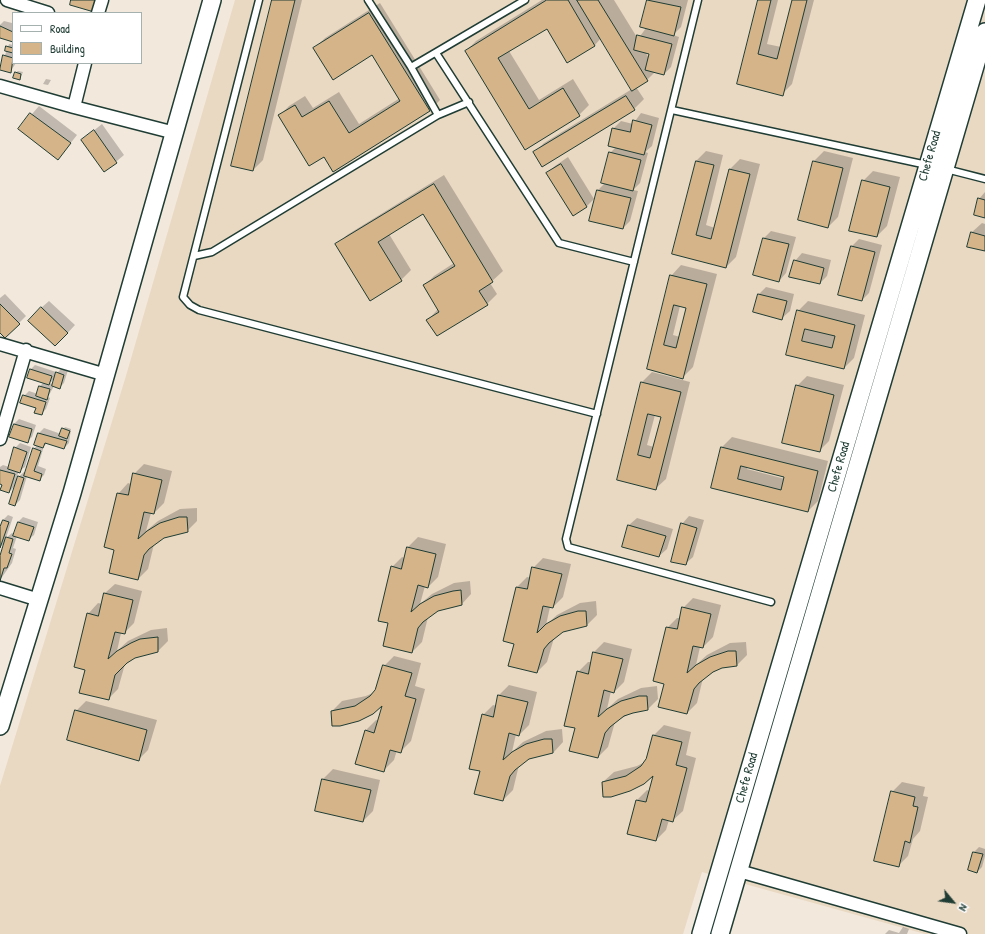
<!DOCTYPE html>
<style>
body{margin:0}
#map{position:relative;width:985px;height:934px;overflow:hidden;background:#f2e8db;font-family:"Patrick Hand",sans-serif}
canvas{display:block}
.legend{position:absolute;left:12px;top:12px;width:130px;height:52px;box-sizing:border-box;background:#fff;border:1px solid #a5b1ae;margin:0;padding:5px 7px;list-style:none;font-size:12px;color:#1f3d34}
.legend li{display:flex;align-items:center;gap:8px;height:20px}
.legend b{width:20px;border:1px solid #a5b1ae}
.north{position:absolute;left:933px;top:882px;width:40px;height:40px;-webkit-text-stroke:3px #fff;paint-order:stroke;rotate:119deg;font-size:11px;font-weight:700;line-height:16px;text-align:center;color:#1f3d34}
.north::after{content:'';display:block;margin:auto;width:14px;height:18px;background:#1f3d34;clip-path:polygon(50% 0,100% 100%,50% 72%,0 100%)}
</style>
<div id="map">
<canvas width="985" height="934"></canvas>
<ul class="legend">
<li><b style="height:5px;background:#fff"></b>Road</li>
<li><b style="height:11px;background:#d4b488"></b>Building</li>
</ul>
<div class="north">N</div>
</div>
<script>
const c = document.querySelector('canvas').getContext('2d');
c.lineJoin = 'round';
function fillPath(path, color) { c.fillStyle = color; c.fill(path, 'evenodd'); }
function trace(path, color, width, dash) { c.strokeStyle = color; c.lineWidth = width; c.lineCap = dash ? 'butt' : 'round'; c.setLineDash(dash || []); c.stroke(path); }
function write(font, color, halo, rows, align = 'center') {
  c.font = font + ' "Patrick Hand",sans-serif'; c.lineWidth = 3; c.setLineDash([]); c.textBaseline = 'middle'; c.strokeStyle = halo; c.fillStyle = color; for (const [text, x, y, turn = 0] of rows) {
    c.save(); c.translate(x, y); c.rotate((+turn || 0) * Math.PI / 180); c.textAlign = isNaN(turn) ? turn : align; if (halo) c.strokeText(text, 0, 0); c.fillText(text, 0, 0); c.restore();
  }
}
const built = new Path2D(`
 M235,0H985V934H925L702,872L683,934H0V786L126,376Z`);
const shadow = new Path2D(`
 M273,0H302L263,160L253,170Z
 M542,0H614L638,39L646,28L641,27L648,0H688L681,27L673,35L679,37L671,67L664,74L655,72L647,80L636,87L644,99L634,109L534,153L544,143L632,89L601,38L595,45L567,62L547,28L509,51L539,100L573,79L589,105L579,115L525,148L466,51L476,41ZM645,52L651,53L649,58Z
 M759,0H778L767,44L781,47L793,0H814L792,84L782,94L738,83Z
 M380,3L440,100L430,110L333,170L324,156L279,116L289,106L305,96L313,108L339,92L359,124L400,98L372,54L315,48L325,38Z
 M4,21L12,23L13,41L0,37V25Z
 M9,44L13,45V63H16L10,72L0,69Z
 M18,71L23,72L20,79L15,73Z
 M46,79L51,80L48,85L43,84Z
 M39,106L77,135L58,159L19,129Z
 M641,113L659,118L652,146L645,152L648,153L640,183L633,190L638,191L630,221L623,228L598,190L605,183L610,153L616,147L613,129L621,121L633,124Z
 M102,124L124,155L105,171L82,140Z
 M706,151L723,155L706,225L715,228L730,169L740,159L760,164L736,257L726,267L673,254L696,161Z
 M824,151L853,158L838,217L828,227L814,161Z
 M568,157L594,199L586,207L548,173L555,166Z
 M873,171L900,177L887,226L877,236L863,181Z
 M444,175L503,271L490,283L497,294L487,304L428,320L438,309L424,286L434,276L454,263L424,213L389,234L411,270L401,280L337,245L347,235Z
 M985,192V217L979,199Z
 M982,223L985,224V250L971,233Z
 M771,231L796,237L786,273L779,281L764,238Z
 M859,239L882,245L869,293L862,300L852,246Z
 M802,253L831,260L827,276L820,283L795,261Z
 M681,265L717,274L693,367L683,377L648,369L671,276ZM680,306L687,308L680,337L673,335Z
 M766,287L794,294L790,311L782,318L759,294Z
 M5,294L26,316L5,337L0,331V298Z
 M49,301L75,325L63,338L41,308Z
 M808,301L865,315L854,358L844,368L787,354L798,311Z
 M35,365L56,372L55,375L62,368L68,370L64,383L59,388L54,386L48,397L50,398L46,409L41,414L37,408L24,396L29,391L38,394L40,386L43,383L30,370ZM56,377L53,384L50,383Z
 M652,372L690,382L666,479L655,489L618,479L642,382ZM655,415L662,416L654,447L647,445Z
 M807,376L844,385L829,441L819,451L797,386Z
 M19,419L36,425L32,437L27,441L11,436L14,424Z
 M65,427L71,429L69,443L64,448L47,443L44,446L38,466L46,469L44,475L39,480L27,476L20,500L15,505L16,485L9,492L3,484L0,483V467L3,465L9,467L15,448L20,443L31,447L25,467L19,471L16,479L24,472L26,473L34,449L37,445H36L39,433L44,428L61,434Z
 M732,437L828,461L818,501L808,511L712,487L722,447ZM748,467L786,476L785,479L747,469Z
 M144,464L172,471L164,503L154,513H151L146,531L158,521L180,509L197,508V521L187,531L164,537L154,544L148,569L138,579L116,549L118,494L128,483L131,484L134,474Z
 M8,515L13,517L6,538L12,533L15,534L18,522L23,517L38,522L34,535L29,539L17,536L13,548L16,549L12,563L0,580V559L6,542L0,547V531L3,520Z
 M689,516L704,520L693,557L685,564L682,524Z
 M637,518L673,529L667,549L659,556L629,525Z
 M418,537L446,544L438,577L428,587L425,586L420,604L432,594L454,583L470,581L471,594L461,605L438,610L428,617L422,642L412,652L389,622L392,567L402,557L405,558L408,547Z
 M543,558L571,564L563,597L553,607H550L546,625L557,615L580,603L596,601L597,615L587,625L563,631L554,638L547,662L537,672L515,643L517,587L527,577L531,578L533,568Z
 M115,584L142,591L134,623L124,633H121L117,651L128,641L151,630L167,628L168,641L158,651L134,657L125,664L118,689L108,699L86,669L88,614L98,603L102,604L104,594Z
 M693,598L721,605L713,637L703,647H700L696,665L707,655L730,643L746,642L747,655L737,665L722,667L703,678L697,703L687,713L665,683L667,628L677,618H681L683,608Z
 M604,642L632,649L624,682L614,692L611,691L607,709L618,699L641,688L657,686L658,699L648,709L633,712L615,722L608,747L598,757L576,727L578,672L588,662H592L594,652Z
 M394,656L421,663L415,686L425,689L411,741L401,751L397,750L394,760L384,770L366,730L376,720L379,721L384,703L358,720L349,724L333,725L332,711L342,701L366,696L375,692L384,666Z
 M509,685L537,692L529,725L519,735L516,734L512,752L523,742L546,731L562,729L563,742L553,753L529,758L519,765L513,790L503,800L481,770L483,715L493,705L497,706L499,695Z
 M86,701L157,720L148,750L138,760L76,711Z
 M664,725L691,732L686,755L696,758L683,811L672,821L669,820L666,830L656,840L637,800L647,790L650,791L654,773L603,782L614,772L637,766L645,762L647,760L654,735Z
 M333,769L380,780L373,811L363,821L323,779Z
 M902,782L925,787L923,796L928,797L920,831L913,839L908,856L898,866L892,792Z
 M979,847L985,849V856L982,867L977,872L969,869L974,852Z
 M903,927L909,929L907,934H885L889,930L899,933Z`);
const building = new Path2D(`
 M71,0H98L94,12L70,5Z
 M272,0H295L253,171L231,166Z
 M547,0H568L595,46L567,63L547,29L498,58L529,109L563,88L580,116L525,150L465,51Z
 M577,0H598L648,81L632,91Z
 M647,0L681,7L674,36L640,27Z
 M758,0H771L758,54L777,59L792,0H807L783,96L737,84Z
 M369,13L430,111L333,172L324,157L309,166L278,115L295,105L302,117L329,101L349,133L400,101L372,55L333,80L313,48Z
 M0,26L13,32V42L0,38Z
 M637,35L672,44L664,75L645,70L649,54L634,50Z
 M6,46L13,48V53L5,51Z
 M3,55L13,58L11,73L0,70Z
 M15,72L21,74L20,80L13,78Z
 M626,96L635,110L542,167L533,152Z
 M30,113L71,143L58,160L18,129Z
 M633,120L652,125L644,155L608,146L612,128L630,132Z
 M94,130L117,163L104,172L81,140Z
 M609,152L641,160L633,191L601,183Z
 M696,161L714,165L696,235L711,239L729,169L750,174L726,268L672,254Z
 M813,161L843,168L828,228L798,220Z
 M561,164L587,207L573,216L546,173Z
 M862,180L890,187L877,237L849,231Z
 M434,184L493,282L479,291L488,305L437,336L426,320L439,312L423,285L455,266L423,214L378,242L402,281L370,301L335,244Z
 M597,190L631,198L623,229L589,221Z
 M978,198L985,200V218L974,215Z
 M971,232L985,236V251L967,247Z
 M763,238L789,244L779,282L753,275Z
 M851,246L875,252L862,301L838,295Z
 M794,260L824,268L820,284L789,277Z
 M670,275L707,284L683,379L647,369ZM674,305L686,308L676,348L664,345Z
 M758,294L787,301L782,320L753,312Z
 M0,304L20,324L5,338L0,333Z
 M41,307L68,333L55,346L28,321Z
 M797,310L855,325L844,369L786,355ZM805,329L835,336L832,348L802,341Z
 M30,369L52,376L49,385L27,378Z
 M56,372L64,375L60,389L52,386Z
 M641,382L681,392L656,490L617,480ZM648,414L661,417L650,458L638,455Z
 M796,385L834,395L820,452L782,443Z
 M39,386L50,389L47,400L36,396Z
 M23,395L46,402L42,415L34,413L36,408L20,403Z
 M14,424L32,429L28,443L9,437Z
 M62,428L70,431L67,439L59,436Z
 M38,433L67,441L64,449L45,443L43,448L34,445Z
 M14,447L27,452L20,473L8,469Z
 M721,447L818,471L808,512L711,488ZM741,466L784,477L781,490L738,479Z
 M33,448L41,451L34,471L42,474L40,481L24,476Z
 M0,470L15,474L9,493L0,490L2,485L0,484Z
 M133,473L162,480L154,514L144,512L138,539L147,531L160,523L179,517H187L188,532L164,538L149,549L144,555L138,580L109,573L114,550L104,547L117,493L128,495Z
 M18,476L24,478L15,506L9,504Z
 M3,520L9,522L0,548V527Z
 M18,522L34,527L29,541L13,536Z
 M681,523L697,528L686,565L671,562Z
 M628,525L666,536L659,557L622,547Z
 M6,537L13,539L9,553L12,554L7,568H4L0,581V556Z
 M407,547L436,554L428,588L418,585L411,612L420,604L434,596L453,591L461,590L462,605L438,611L423,622L418,628L412,653L383,646L388,623L378,621L391,566L401,569Z
 M532,567L562,574L553,608L543,606L537,633L546,624L560,616L578,611H586L587,626L563,632L549,643L544,649L537,673L508,666L514,644L503,641L516,587L527,589Z
 M104,593L133,600L125,634L115,632L108,659L117,651L131,643L140,639L158,637V652L135,658L127,663L115,675L109,700L79,693L85,670L74,667L87,613L98,616Z
 M682,607L711,614L703,648L693,646L687,673L696,665L710,657L728,651H736L737,666L722,668L713,672L699,683L694,689L687,714L658,707L664,684L653,681L666,627L677,629Z
 M593,652L623,659L614,693L604,690L598,717L607,709L621,701L639,696H647L648,710L633,713L624,716L610,727L605,733L598,758L569,751L575,728L564,726L577,671L588,674Z
 M383,665L412,673L405,696L416,699L401,753L390,750L384,772L355,764L365,730L374,733L382,706L373,714L359,721L340,726H332L331,711L355,706L370,696L375,690Z
 M498,695L528,702L519,736L509,733L503,760L512,752L526,744L544,739H552L553,753L529,759L515,770L510,776L503,801L474,794L480,771L469,769L482,714L493,717Z
 M75,710L147,730L139,761L67,740Z
 M653,735L682,742L676,765L687,768L673,822L662,819L656,841L627,834L636,800L646,802L653,776L644,784L630,791L611,797H603L602,782L626,776L641,766L646,759Z
 M322,779L371,790L363,822L315,811Z
 M891,791L915,797L913,806L918,807L910,843L905,841L899,867L874,861Z
 M973,852L983,854L977,873L968,870Z`);
const lane = new Path2D(`
 M259,0L183,297L190,305L199,310L597,414
 M368,0L411,67L438,115
 M698,0L566,539L568,547L771,602
 M436,53L559,243L634,262
 M411,67L525,0
 M672,110L927,165
 M946,169L985,179
 M194,256L212,252L438,115L469,102`);
const street = new Path2D(`
 M7,0L48,13
 M98,13L102,0
 M0,86L74,107L175,133
 M74,107L85,63
 M0,344L106,375
 M0,439L26,350
 M0,588L39,600
 M739,871L960,934`);
const secondary = new Path2D(`
 M0,726L72,493L212,0
 M701,934L977,0
 M720,934L985,32`);
const streetNames = [
 ["Chefe Road",930,156,-74],
 ["Chefe Road",839,467,-74],
 ["Chefe Road",747,778,-74]
];
fillPath(built, '#e9d8c2');
fillPath(shadow, '#0003');
fillPath(building, '#d4b488');
trace(building, '#1f3d34', 1);
trace(lane, '#1f3d34', 9);
trace(street, '#1f3d34', 15);
trace(secondary, '#1f3d34', 20);
trace(lane, '#fff', 6);
trace(street, '#fff', 12);
trace(secondary, '#fff', 17);
write('13px', '#1f3d34', '#fff', streetNames);
</script>
